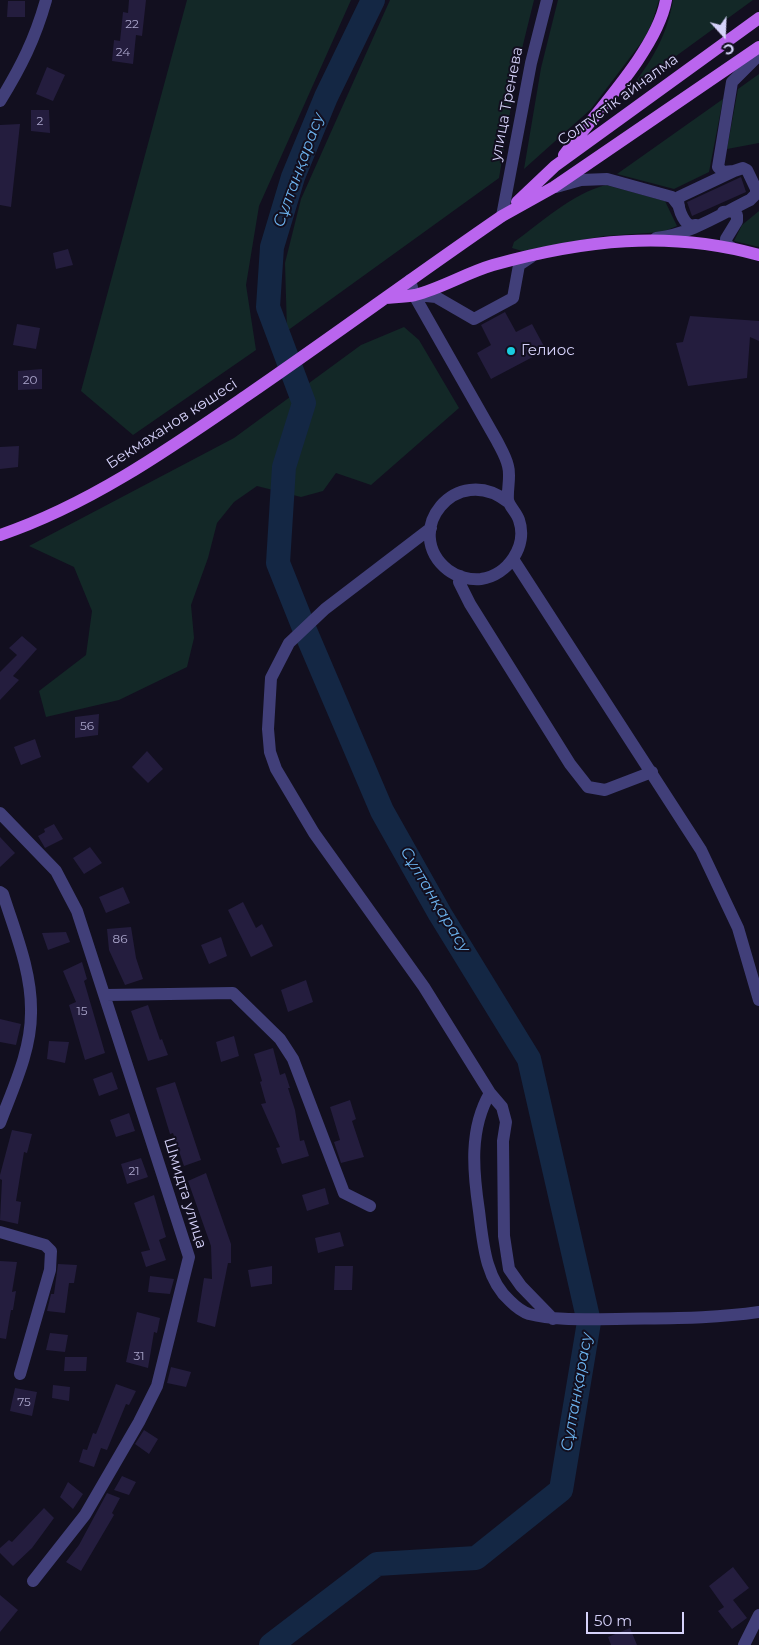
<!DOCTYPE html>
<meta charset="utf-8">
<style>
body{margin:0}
#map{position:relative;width:759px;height:1645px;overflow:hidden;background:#120f1f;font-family:Montserrat,sans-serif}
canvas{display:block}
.north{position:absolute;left:699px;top:10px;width:50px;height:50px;-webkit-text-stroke:4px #120f1f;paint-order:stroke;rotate:160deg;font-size:14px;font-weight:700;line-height:20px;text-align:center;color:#d6d2fa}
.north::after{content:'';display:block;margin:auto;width:18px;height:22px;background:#d6d2fa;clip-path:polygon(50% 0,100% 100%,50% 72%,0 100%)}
.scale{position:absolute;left:586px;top:1612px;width:98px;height:22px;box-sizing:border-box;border:2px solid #d6d2fa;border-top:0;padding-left:6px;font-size:15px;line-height:18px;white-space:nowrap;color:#d6d2fa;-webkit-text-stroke:4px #120f1f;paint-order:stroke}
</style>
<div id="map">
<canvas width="759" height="1645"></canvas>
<div class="north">С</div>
<div class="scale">50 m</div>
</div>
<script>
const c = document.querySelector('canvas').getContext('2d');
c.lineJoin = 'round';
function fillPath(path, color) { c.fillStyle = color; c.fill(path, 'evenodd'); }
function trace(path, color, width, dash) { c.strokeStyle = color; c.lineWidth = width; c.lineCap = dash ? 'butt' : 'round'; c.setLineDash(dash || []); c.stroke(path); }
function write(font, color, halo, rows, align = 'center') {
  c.font = font + ' Montserrat,sans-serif'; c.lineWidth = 4; c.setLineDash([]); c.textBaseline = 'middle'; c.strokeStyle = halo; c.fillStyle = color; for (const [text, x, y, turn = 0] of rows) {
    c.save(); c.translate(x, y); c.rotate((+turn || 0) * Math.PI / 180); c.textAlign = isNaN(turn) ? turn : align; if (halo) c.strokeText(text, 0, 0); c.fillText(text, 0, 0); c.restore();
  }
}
const green = new Path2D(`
 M187,0H351L259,206L246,285L256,350L133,435L81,391Z
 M390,0H534L518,65L499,178L287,331L285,263L301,199Z
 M558,0H659L652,23L644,39L591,109L524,169L541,68Z
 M673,0H753L628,91C651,63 667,36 673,0Z
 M759,74V143L727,149L738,89Z
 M723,99L709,172L674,189L617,174Z
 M606,185L665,201L677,226L662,232L604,236L522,251L512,248L514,242C542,222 573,193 606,185Z
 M759,211V247L734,241L742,225Z
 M404,327L419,340L459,408L371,485L336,473L323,491L301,497L257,486L234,502L217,523L208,558L191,605L194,638L187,667L119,700L46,717L39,691L86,655L92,611L74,567L29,546L234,438L361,345Z`);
const river = new Path2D(`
 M271,1645L377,1564L476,1558L561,1490L589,1322L529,1059L440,914L382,811L304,628L278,563L284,467L304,403L268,307L272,247L293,177L326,97L373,0`);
const building = new Path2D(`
 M129,0H146L142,36L136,35L133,64L112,61L114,40L120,41L123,12L128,13Z
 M8,1H25V17H7Z
 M47,67L65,75L53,101L36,94Z
 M31,110H49L50,133L31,131Z
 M20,124L11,207L0,205V125Z
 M741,177L746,192L692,216L687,202Z
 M68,249L73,265L56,269L53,253Z
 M505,312L516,332L532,324L546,350L491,379L477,353L491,345L481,325Z
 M690,316L759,321V341L750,337L747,378L688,386L676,343L683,342Z
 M17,324L40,328L36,349L13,345Z
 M42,369V389L18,390V371Z
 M19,446L18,467L0,469V447Z
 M22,636L37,649L13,676L19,680L0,700V672L17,655L9,648Z
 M99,714L98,735L75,738V717Z
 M35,739L41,757L21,765L14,747Z
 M147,751L163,769L148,783L132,767Z
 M54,824L63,839L45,848L38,836L45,832L44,829Z
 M0,837L15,853L0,867Z
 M90,847L102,863L84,874L73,858Z
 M123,887L130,903L106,913L99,897Z
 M243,902L256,928L262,924L273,946L251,957L228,910Z
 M131,927L136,958L143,979L125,985L109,950L107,929Z
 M66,932L70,942L48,950L42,933Z
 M221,937L227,956L209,964L201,945Z
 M82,962L87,979L84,981L105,1053L85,1060L69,1005L76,1002L63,971Z
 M306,980L313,1002L288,1012L281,990Z
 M148,1005L160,1040L162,1039L168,1055L148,1061L131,1011Z
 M0,1019L21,1024L16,1045L0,1042Z
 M234,1036L239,1056L221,1062L216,1042Z
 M49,1041L69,1042L65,1063L47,1059Z
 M273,1048L280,1075L285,1073L290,1088H288L295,1110L300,1141L304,1140L309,1156L282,1164L276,1148L280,1147L261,1104L266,1103L260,1082L262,1081L254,1054Z
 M112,1072L118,1089L99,1096L93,1079Z
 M175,1082L201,1160L184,1166L173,1133L170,1134L156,1088Z
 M350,1100L356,1119L352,1121L364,1157L341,1163L334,1142L340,1140L330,1107Z
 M129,1113L135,1131L116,1137L110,1120Z
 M12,1130L32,1134L27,1153L24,1152L16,1201L21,1202L18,1224L0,1220L2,1180L0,1179V1175Z
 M141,1158L148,1177L127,1184L121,1164Z
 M206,1173L231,1244V1263H228L215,1327L197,1322L204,1278L212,1279L211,1246L188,1181Z
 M325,1188L329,1204L307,1211L302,1195Z
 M154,1195L166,1237L159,1240L166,1260L146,1267L141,1252L150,1250L134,1203Z
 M340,1232L344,1246L318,1253L315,1238Z
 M0,1261L17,1262L12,1292L16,1291L13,1310H11L6,1339L0,1338Z
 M58,1264L77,1265L74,1283H69L65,1313L47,1311L51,1294H54Z
 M272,1266V1284L251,1287L248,1270Z
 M335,1266H353L352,1290H334Z
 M150,1276L174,1279L170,1294L148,1292Z
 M137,1312L160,1318L157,1333L154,1332L148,1368L126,1362Z
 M50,1333L68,1335L65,1352L46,1350Z
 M65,1357H87L86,1371H64Z
 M171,1367L191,1372L186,1387L167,1383Z
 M116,1384L136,1391L129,1405L126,1404L107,1450L101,1448L94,1467L79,1462L83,1449L87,1450L93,1433L96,1434Z
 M53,1385L70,1387L69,1401L52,1398Z
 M15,1388L37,1392L32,1416L10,1411Z
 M144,1430L158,1439L149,1454L135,1444Z
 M122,1476L136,1482L129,1495L114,1490Z
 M68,1482L83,1494L73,1509L60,1497Z
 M107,1493L120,1498L112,1513L114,1515L81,1571L66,1562L79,1545Z
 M44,1508L54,1518L32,1548L13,1566L0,1553V1548L9,1540L12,1542Z
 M733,1567L749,1588L733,1600L747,1618L732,1629L718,1611L724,1607L709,1586Z
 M0,1595L18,1610L0,1632Z
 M630,1628L637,1645H611L608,1637Z`);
const minor = new Path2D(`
 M0,101C21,67 35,39 46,0
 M734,171L723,172L718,167L732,82L759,55
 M556,187L581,180L607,179L672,197L679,206
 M723,212L732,211L737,215V221L726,239L727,245L732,248
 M502,216L531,63L547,0
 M656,238C689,235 721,214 750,200L756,194V189L747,170L743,168L734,171L679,197C676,206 683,221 690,226L696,225
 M410,280L414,295L497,441C501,449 506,457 508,466C511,476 507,489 508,500C509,506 517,513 519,520C528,546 508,575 481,579C470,580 457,577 448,570C400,532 456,461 508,502
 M417,295L436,297L474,319L513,298L519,265L531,257
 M431,528L325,609L289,643L271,678L268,729L270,752L276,769L314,833L424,987L490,1093L502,1107L506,1122L503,1141L504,1236L509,1269L521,1286L553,1319
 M513,559L701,850L738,928L759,1000
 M460,576L459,582L470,604L570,764L588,787L605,790L652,772
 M0,813L56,871L77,911L189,1257L157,1386L139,1422L85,1515L33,1581
 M0,892L3,894C15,932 32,972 31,1013C31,1051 13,1088 0,1123
 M106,995L233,993L280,1039L293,1059L344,1193L370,1206
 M490,1093C469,1129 473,1171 479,1211C483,1242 485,1279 510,1301C515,1306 523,1312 529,1314C557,1321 587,1319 616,1319C663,1318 712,1319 759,1312
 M0,1232L45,1245L51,1251L50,1270L20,1374
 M744,1645L759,1615`);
const major = new Path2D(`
 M564,155C595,113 657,50 666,0
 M517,202L555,166L759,18
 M385,298C394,297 405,297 415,295C442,288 466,273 493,265C583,240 668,230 759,255
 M0,535C89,505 169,449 246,396C332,337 416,275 502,216L554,187L759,47`);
const markers = [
 [511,351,5,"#19cddf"]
];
const numberNames = [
 ["22",132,24],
 ["24",123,52],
 ["2",40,121],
 ["20",30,380],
 ["56",87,726],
 ["86",120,939],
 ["15",82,1011],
 ["21",134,1171],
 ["31",139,1356],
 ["75",24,1402]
];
const streetNames = [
 ["Солтүстік айналма",618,100,-36],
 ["улица Тренева",507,104,-79],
 ["Бекмаханов көшесі",172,424,-33],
 ["Шмидта улица",185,1193,73]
];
const poiNames = [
 ["Гелиос",521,351]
];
const waterNames = [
 ["Сұлтанқарасу",299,170,-70],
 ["Сұлтанқарасу",435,900,59],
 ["Сұлтанқарасу",577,1392,-80]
];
fillPath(green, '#132827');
trace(river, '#142744', 24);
fillPath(building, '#241d3e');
trace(minor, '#413f79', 12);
trace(major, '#ba65ee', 12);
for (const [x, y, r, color] of markers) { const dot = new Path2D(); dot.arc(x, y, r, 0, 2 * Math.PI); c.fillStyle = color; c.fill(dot); trace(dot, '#120f1f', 2); }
write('12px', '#aaa5cb', null, numberNames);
write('15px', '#d6d2fa', '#120f1f', streetNames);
write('15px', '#d6d2fa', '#120f1f', poiNames, 'left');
write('italic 16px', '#6cb3ef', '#120f1f', waterNames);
</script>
